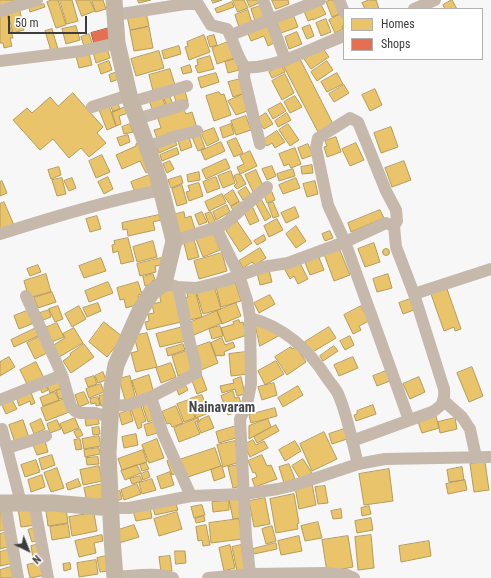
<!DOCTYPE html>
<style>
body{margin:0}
#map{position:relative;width:491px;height:578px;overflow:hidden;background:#f7f7f8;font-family:"Roboto Condensed",sans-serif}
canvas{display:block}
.legend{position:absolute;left:343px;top:8px;width:140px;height:52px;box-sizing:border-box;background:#fff;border:1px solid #b1b1b1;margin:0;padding:5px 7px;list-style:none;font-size:12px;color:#3c3c3d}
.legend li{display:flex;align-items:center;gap:8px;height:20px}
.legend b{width:20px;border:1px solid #b1b1b1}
.north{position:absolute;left:8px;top:530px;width:40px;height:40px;-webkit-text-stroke:3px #fff;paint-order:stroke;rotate:137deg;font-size:11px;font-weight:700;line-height:16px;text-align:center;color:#3c3c3d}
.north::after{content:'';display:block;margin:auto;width:14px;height:18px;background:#3c3c3d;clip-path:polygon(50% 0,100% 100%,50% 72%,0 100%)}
.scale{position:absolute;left:8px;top:16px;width:79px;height:18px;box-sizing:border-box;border:2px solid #3c3c3d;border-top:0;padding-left:5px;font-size:12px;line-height:14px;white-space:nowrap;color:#3c3c3d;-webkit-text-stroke:3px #fff;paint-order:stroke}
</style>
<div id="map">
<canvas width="491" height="578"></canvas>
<ul class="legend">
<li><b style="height:11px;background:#e9c46a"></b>Homes</li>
<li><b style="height:11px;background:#e76f51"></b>Shops</li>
</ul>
<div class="north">N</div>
<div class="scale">50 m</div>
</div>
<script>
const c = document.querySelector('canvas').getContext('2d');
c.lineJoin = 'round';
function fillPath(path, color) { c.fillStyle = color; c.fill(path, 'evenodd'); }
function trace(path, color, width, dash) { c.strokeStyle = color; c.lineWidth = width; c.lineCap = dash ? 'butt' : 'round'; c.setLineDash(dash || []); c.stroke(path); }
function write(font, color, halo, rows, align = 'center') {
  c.font = font + ' "Roboto Condensed",sans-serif'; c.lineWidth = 4; c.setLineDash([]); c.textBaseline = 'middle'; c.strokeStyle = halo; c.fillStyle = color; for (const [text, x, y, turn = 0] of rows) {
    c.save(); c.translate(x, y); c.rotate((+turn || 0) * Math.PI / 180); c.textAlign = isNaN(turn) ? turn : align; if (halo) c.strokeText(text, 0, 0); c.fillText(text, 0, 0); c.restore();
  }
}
const homes = new Path2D(`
 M0,0H15V1L0,6Z
 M52,0H58L66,25L56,28L47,2Z
 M60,0H72L78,21L67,24Z
 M76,0H90L95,11L82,16Z
 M92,0H103L106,9L96,12Z
 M138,0H151L139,3Z
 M212,0H222L213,3Z
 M233,0H244L248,8L238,12Z
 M247,0H261V2L250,7Z
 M272,0H288L289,4L276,9Z
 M330,0H337L342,13L332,17L326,2Z
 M369,0H376L379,9H365L362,3Z
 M452,0L457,9H445L443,5Z
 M232,2L234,7L217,13L215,9Z
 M320,3L326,14L313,20V19L308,21L304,11Z
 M44,4L45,7L30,12L29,8Z
 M263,5L267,16L255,21L251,9Z
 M248,10L252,23L239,27L235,15Z
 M20,11L24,30L13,33L8,14Z
 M146,12L149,26L130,30L127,16Z
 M293,14L298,27L281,33L276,19Z
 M341,14L344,20V25L342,26L343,29L335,33L329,20Z
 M7,15L13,38H10L12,46L4,48L3,43H0V17Z
 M326,19L331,32L321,36L316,23Z
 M268,25L276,42L268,46L264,36L251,41L248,34Z
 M310,25L314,36L307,39L302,28Z
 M76,26L80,40L66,44L62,29Z
 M149,27L153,48L134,51L130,31Z
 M52,29L58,49L51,51L45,31Z
 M297,32L302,44L289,49L285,37Z
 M89,34L92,43L84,46L81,37Z
 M204,35L210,52L189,60L185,47L188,46L187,42Z
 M214,35L217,45L210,47L207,37Z
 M228,42L234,58L217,64L212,48Z
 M179,46L181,54L164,59L162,51Z
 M322,47L329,57L311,69L304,59Z
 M107,48L110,58L96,63L93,52Z
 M159,51L164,68L136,76L131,59Z
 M89,53L92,65L79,68L76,56Z
 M210,56L214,69L198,73L195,66L198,65L197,60Z
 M236,59L239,70L228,73L225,62Z
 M300,59L333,124L318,132L284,67Z
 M109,61L112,70L101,74L98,65Z
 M327,61L333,70L317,81L311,72Z
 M190,65L192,72L183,74L181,68Z
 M282,66L285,72L272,78L269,72Z
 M170,69L175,85L153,91L149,75Z
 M117,72L119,79L111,82L109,75Z
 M216,73L219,82L201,88L198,78Z
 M337,73L343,84L327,92L321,82Z
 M285,74L294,93L282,100L272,81Z
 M241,79L245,93L233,97L228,82Z
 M344,85L349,93L334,102L329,94Z
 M375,89L382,105L370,111L362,95Z
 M185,91L188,102L177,105L174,95Z
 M219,92L221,95L224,94L231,115L214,121L206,96Z
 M73,93L103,127L97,133L106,143L89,157L81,148L69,158L53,139L40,150L13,120L27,108L32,113L50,97L58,106Z
 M169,94L173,105L167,107L163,96Z
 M244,94L250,110L236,115L228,101Z
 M162,96L166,108L153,112L149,100Z
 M295,96L302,107L290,113L284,102Z
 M281,103L286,111L273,119L268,110Z
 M118,104L120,109L113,112L111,107Z
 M109,106L116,126L107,130L99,110Z
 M126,107L128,113L119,116L121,124L116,126L112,112Z
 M184,110L186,114L192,112L197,128L158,141L154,130L161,128L158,119Z
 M266,113L273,124L264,129L257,119Z
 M287,113L291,120L278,127L275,121Z
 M246,116L251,130L236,135L231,121Z
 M130,124L133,132L124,134L122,127Z
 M231,124L234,134L223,138L220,128Z
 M288,124L299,140L290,146L279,130Z
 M391,127L398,147L381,153L374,133Z
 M214,128L219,140L207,146L201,133Z
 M277,131L285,142L275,148L272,143L267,146L263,140Z
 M200,134L205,148L198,151L192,137Z
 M128,135L130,142L120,146L117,138Z
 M173,137L177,145L159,153L156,146Z
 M189,137L192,147L181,151L178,141Z
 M336,137L341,152L327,157L324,147L327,146L325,141Z
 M236,138L243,153L234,157L227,142Z
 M139,142L151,170L146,173L140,161L122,169L116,155L136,146V144Z
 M221,142L225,151L205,160L201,151Z
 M356,143L364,160L350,166L342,149Z
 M308,144L313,155L302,159L298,148Z
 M177,148L179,154L162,161L160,155Z
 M295,148L301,164L291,168L289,164L284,166L279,154Z
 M250,151L257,166L240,174L237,167L244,164L240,156Z
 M102,155L110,172L96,178L89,161Z
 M226,159L230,168L206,179L202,170Z
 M170,161L174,169L167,173L163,164Z
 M404,161L411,180L392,187L385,168Z
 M312,165L313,173L302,174L301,167Z
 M272,166L276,176L267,180L262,169Z
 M59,167L61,175L51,179L48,170Z
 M293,169L295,176L279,181L277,174Z
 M256,170L263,186L253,192L245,175Z
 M231,171L235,183L223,188L218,176Z
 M199,172L200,180L188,182L187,175Z
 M152,174L156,185L135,193L131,182Z
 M238,174L241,175L246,184L237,189L234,186L237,183L234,176Z
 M181,176L183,183L171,188L168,180Z
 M108,177L113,189L104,194L98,182Z
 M216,177L220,188L207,193L203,182Z
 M62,178L66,194L57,196L52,180Z
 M72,178L76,188L69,191L64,181Z
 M296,178L300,188L283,194L279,185Z
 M2,181L7,193L0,196V182Z
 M315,181L318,194L307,197L303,184Z
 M199,183L203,196L189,201L186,192L190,191L188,186Z
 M182,185L187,203L177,206L172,189Z
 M246,187L251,195L243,200L238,192Z
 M233,190L239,201L231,206L224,196Z
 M272,192L275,200L267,203L264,195Z
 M222,194L226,203L209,211L205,202Z
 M260,197L271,217L265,221L254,200Z
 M4,202L14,225L0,231V204Z
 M240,202L242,205L233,210L231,207Z
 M273,202L279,216L273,218L268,204Z
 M227,205L230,212L216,220L213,212Z
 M252,206L259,221L250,225L243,210Z
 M295,207L299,217L286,223L281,213Z
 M380,210L384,218L351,232L348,223Z
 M184,212L185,218L191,216L195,229L179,234L173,215Z
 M202,212L207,222L199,225L195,215Z
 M211,212L216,223L210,226L205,214Z
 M159,215L161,220L153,222L155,230L128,236L127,229L123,230L122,223Z
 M97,216L101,229L90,232L86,219Z
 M277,219L283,230L269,237L264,226Z
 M237,221L252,243L240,252L225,229Z
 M296,226L306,241L296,248L286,234Z
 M330,231L333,238L325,241L322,234Z
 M213,232L220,250L203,257L196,239Z
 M264,235L266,240L257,245L254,241Z
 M193,236L199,257L188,260L183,239Z
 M128,238L134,261L121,264L118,251L113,253L112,245L115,244L114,241Z
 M153,241L157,257L137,262L133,247Z
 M374,243L380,262L365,267L358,249Z
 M260,248L266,258L255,265L252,262L243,268L239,261Z
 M339,248L350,275L334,281L324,254Z
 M382.5 252a3.5 3.5 0 1 1 7 0a3.5 3.5 0 1 1-7 0Z
 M222,253L227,271L199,279L194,261Z
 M318,255L324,270L310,275L304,260Z
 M101,258L106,271L84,278L79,266Z
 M161,258L163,265L155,266L156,272L140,276L137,264Z
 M300,263L308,279L298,284L294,276L290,279L285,270Z
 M38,265L41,272L30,276L27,269Z
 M269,270L272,282L260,285L257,273Z
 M46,274L51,292L32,297L30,302L24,281Z
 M153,274L155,280L152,281L153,284L145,286L143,277Z
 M388,274L392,288L377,292L373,279Z
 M108,282L113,293L89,302L85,291Z
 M138,282L142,294L138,295L140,304L126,308L124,299L120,300L117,288Z
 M235,282L241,301L221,307L216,287Z
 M214,286L221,309L203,314L196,291Z
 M447,289L461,329L455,331L454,327L444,331L431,294Z
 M174,290L181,322L147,330L145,322L149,321L148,314L154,313L152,304L161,302L159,293Z
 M195,290L202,317L190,320L184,298L188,297L187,294Z
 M52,292L56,302L38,308L34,298Z
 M270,295L275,304L259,313L254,303Z
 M410,299L414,310L403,314L399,303Z
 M98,303L101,311L87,317L83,308Z
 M236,303L241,316L222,324L217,311Z
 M58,306L63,319L55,322L49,309Z
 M79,306L86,319L72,327L65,314Z
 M361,306L369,321L359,326L361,330L353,334L344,315Z
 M29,310L34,323L19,329L14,316Z
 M49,310L51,317L43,320L40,313Z
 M217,311L222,323L194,335L189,323Z
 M239,320L240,323L243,322L247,335L226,342L221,328L234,324L233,322Z
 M104,322L123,337L107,357L89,342Z
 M57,323L64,337L52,342L45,328Z
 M255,323L280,335L260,346Z
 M220,326L223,336L212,339L209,329Z
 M183,327L186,341L160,347L156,334Z
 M329,327L336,338L311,353L305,342Z
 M36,328L40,335L14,347L11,340Z
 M74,328L83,343L59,357L52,346L65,338L63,334Z
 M147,333L157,367L136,372L131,353L138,351L134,336Z
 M41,336L49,352L35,359L27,343Z
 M350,336L354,345L345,350L340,341Z
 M222,338L225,345L233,342L235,347L224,352L225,355L220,356V355L216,356L211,343Z
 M210,342L218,363L201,370L193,348Z
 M84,344L94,357L71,373L63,361L71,355L70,354Z
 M183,344L185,350L168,356L166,349Z
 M334,346L338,351L323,361L320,356Z
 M291,347L292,349L296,347L306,362L287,375L275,357Z
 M187,351L193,371L178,376L172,356Z
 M246,352L248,374L231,376L229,354Z
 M9,357L15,367L0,376V362Z
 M353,357L358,368L339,376L334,365Z
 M276,361L284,374L265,385L258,371Z
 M36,362L44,378L28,386L20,370Z
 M171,363L176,377L161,383L156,368Z
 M472,367L483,396L469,402L457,373Z
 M386,371L390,381L377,386L373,376Z
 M103,372L106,380L98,383L95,376Z
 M201,374L207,390L197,394L191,378Z
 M149,375L154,394L138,399L132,381Z
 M94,376L97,384L88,387L85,379Z
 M130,376L136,400L126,403L119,379Z
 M60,377L64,387L50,393L46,383Z
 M241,377L245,394L237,396L235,389L222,393L220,386L234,383L233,380Z
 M419,377L425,392L410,399L403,384Z
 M45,383L48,390L42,393L39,386Z
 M274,383L277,395L262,400L258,387Z
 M101,384L104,392L89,398L86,389Z
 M186,386L188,390L179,395L177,390Z
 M298,386L303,395L283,407L278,398Z
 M64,388L67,397L59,399L56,391Z
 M30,390L35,403L31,405L30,401L19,406L16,396Z
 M233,391L235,398L239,397L243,410L228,415L221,396Z
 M55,392L59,400L43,406L40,398Z
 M84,392L89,403L79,407L75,395Z
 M104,395L107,404L101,406L99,396Z
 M202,395L209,413L196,418L190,399Z
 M98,397L100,405L96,406V403L91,404L90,399Z
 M11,398L17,409L6,414L1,403Z
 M67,398L72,411L46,421L41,408Z
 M189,400L195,418L184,422L177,404Z
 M151,402L156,419L148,422L142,404Z
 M373,405L376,414L356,421L354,415L357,414V411Z
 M141,406L146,421L141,423L142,427L138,429L131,409Z
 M176,406L183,423L172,427L170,423L167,424L162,412Z
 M275,408L277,416L251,423L249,415Z
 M130,410L133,421L122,425L119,414Z
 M98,416L99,424L86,426L85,418Z
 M209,416L214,428L201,433L197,423L200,421V420Z
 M436,416L439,428L422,433L418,422Z
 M75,418L79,428L64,434L60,424Z
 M198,418L199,421L195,422L200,434L179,442L174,428Z
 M455,418L457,429L440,433L438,422Z
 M41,419L45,429L34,434L30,424Z
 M268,419L271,427L249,439V426Z
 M23,420L29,438L15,443L9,425Z
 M57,420L61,429L50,433L47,424Z
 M155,422L157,433L147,436L144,425Z
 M276,425L279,431L257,443L254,437Z
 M236,426L239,437L219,443L216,432Z
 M99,427L100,434L93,435L92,428Z
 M80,429L83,435L77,438L74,432Z
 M344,429L347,439L332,444L329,434Z
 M324,432L337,459L312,471L300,444Z
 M136,434L138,445L124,448L122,437Z
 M99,436L101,446L84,449L82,439Z
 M80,439L82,449L76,450L74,440Z
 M157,439L164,458L149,463L142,445Z
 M253,440L256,445L264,441L268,448L250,457L244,445Z
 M45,441L48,452L37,455L33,445Z
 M235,441L240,462L223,467L217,445Z
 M295,441L301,451L285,461L279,450Z
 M99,448L100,454L85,457L84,450Z
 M215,448L221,466L185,478L179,460Z
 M143,450L147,462L122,470L118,459Z
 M52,455L55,465L42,470L39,459Z
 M262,455L267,466L271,465L277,479L255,487L252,479L257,477L255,472L253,473L248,461Z
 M98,457L99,464L87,465L86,458Z
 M173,459L178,472L172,475L167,461Z
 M303,459L312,473L300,479L292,466Z
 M36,460L40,472L25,477L21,465Z
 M485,462L489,490L474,492L470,464Z
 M146,463L149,469L142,471L140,465Z
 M289,464L295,479L284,483L279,467Z
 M137,465L141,473L125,480L121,471Z
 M238,465L242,486L233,488L228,467Z
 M99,466L102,481L83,485L80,470Z
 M222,466L225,477L214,481L211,470Z
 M462,467L464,480L449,482L447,470Z
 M57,468L64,488L51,492L44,473Z
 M389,469L393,501L364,505L359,474Z
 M148,471L150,477L143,480L141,474Z
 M170,472L174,485L161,489L157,477Z
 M42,475L45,487L31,492L28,480Z
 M140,476L142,481L132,484L130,479Z
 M78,479L81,486L68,490L66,484Z
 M152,479L156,490L142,494L139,483Z
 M465,480L467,490L448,494L446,484Z
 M102,484L105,498L87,502L84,488Z
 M137,484L141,494L124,500L121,490Z
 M312,484L316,505L299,509L295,487Z
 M325,486L328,503L318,504L315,487Z
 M120,491L122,499L117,501L115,492Z
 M294,494L299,523L297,524L298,529L276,533L270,499Z
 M265,498L270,524L254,527L249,501Z
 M241,499L243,518L233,519L229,500Z
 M175,501L178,510L155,515L153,507Z
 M229,501V510L213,512L212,502Z
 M202,505L205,515L194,518L191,507Z
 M369,506L371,514L362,516L361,508Z
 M33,507L36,525L21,527L18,509Z
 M150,507L152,518L136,521L133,511Z
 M66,508L68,523L48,526L46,511Z
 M0,509L7,529L0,531Z
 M341,509L342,518L333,519L331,511Z
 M177,512L182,529L159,536L154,519Z
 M94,513L97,531L72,536L69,517Z
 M204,516L205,521L196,523L195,519Z
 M371,518L373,530L357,533L355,521Z
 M239,519L242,539L211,543L209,523Z
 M318,522L322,538L305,541L301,526Z
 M68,524L70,537L52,540L50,527Z
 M134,525L139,537L119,543L115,531Z
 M206,525L210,545L203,546L202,540L198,541L196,527Z
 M272,526L276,541L266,544L262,529Z
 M36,527L40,540L32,542L28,530Z
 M8,532L11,546L0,549V534Z
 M102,535L103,541L94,543L96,553L79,557L75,541Z
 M371,535L374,568L358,570L355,537Z
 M299,536L302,551L281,555L278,541Z
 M348,536L353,567L327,572L322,540Z
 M429,541L431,556L401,562L399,546Z
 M276,543L277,549L254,554L253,549Z
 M40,544L42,557L33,558L31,546Z
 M230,545L235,568L224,571L219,548Z
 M241,545L246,569L237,571L232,547Z
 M11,549L14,563L0,566V552Z
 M175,551H185L186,563L176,564Z
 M106,556L109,571L100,572L97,558Z
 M170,556L172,571L161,572L159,557Z
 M96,560L98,574L79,577L77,563Z
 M43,561L46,575L30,578L27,565Z
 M70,563L71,569L64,571L63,564Z
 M14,566L17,578H0V570Z`);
const shops = new Path2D(`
 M109,28L112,39L94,44L91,33Z`);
const street = new Path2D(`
 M263,0L285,59
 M339,0L344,12
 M414,9L435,0
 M0,11L37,0
 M115,15L185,4H198L211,25L227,29C234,41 236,56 245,67C273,70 316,46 344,36
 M231,35L320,0
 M0,61L82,51L117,43
 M245,67L244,77L260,144
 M131,102L187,86
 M92,107L129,95
 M137,119L183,105
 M147,147L173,137L197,131
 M394,226L397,221L396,210L386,191L358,122L350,118L318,138L316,148L328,205L345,242L409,420
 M216,228L239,275L247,300L250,318L251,384L247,404L240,419L246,537L250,574
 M0,234C53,217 106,201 161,190
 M174,241L208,230L225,224L267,187
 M164,283L178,287L196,288L224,281L263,267L288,263L345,242L386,223L394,226L396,247L414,294L444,389C445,402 443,405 432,412L352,441
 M414,294L491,269
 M26,296L62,375L71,406L75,411L80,413H95L110,417
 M250,318C283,326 309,350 327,378C331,384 337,390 339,396C348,418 352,441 358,464
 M151,397L180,382L196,373L195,362L191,348L178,287
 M0,400L62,375
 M443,400L462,417L470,429L476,457
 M111,406L128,405L151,397L163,434L191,496
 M2,429L21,503
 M7,448L46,436
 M5,503L18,578
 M34,503L48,578
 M111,508H129L191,496L244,494L278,489L295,485L358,464L385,459L491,457
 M115,577C134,576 156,572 173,578
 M208,578L250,574L325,573L347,575L354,578`);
const secondary = new Path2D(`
 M114,0L117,43L130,99L158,177L174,241L164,283L152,292L140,311L116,365L112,387L108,453L112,538L115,578
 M0,503H53L111,508`);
const quarterNames = [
 ["Nainavaram",222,408]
];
fillPath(homes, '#e9c46a');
trace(homes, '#b59b5c', 1);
fillPath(shops, '#e76f51');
trace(shops, '#b4604b', 1);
trace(street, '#c6b9ab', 12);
trace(secondary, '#c4b6a6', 17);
write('bold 14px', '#454648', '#fff', quarterNames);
</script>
